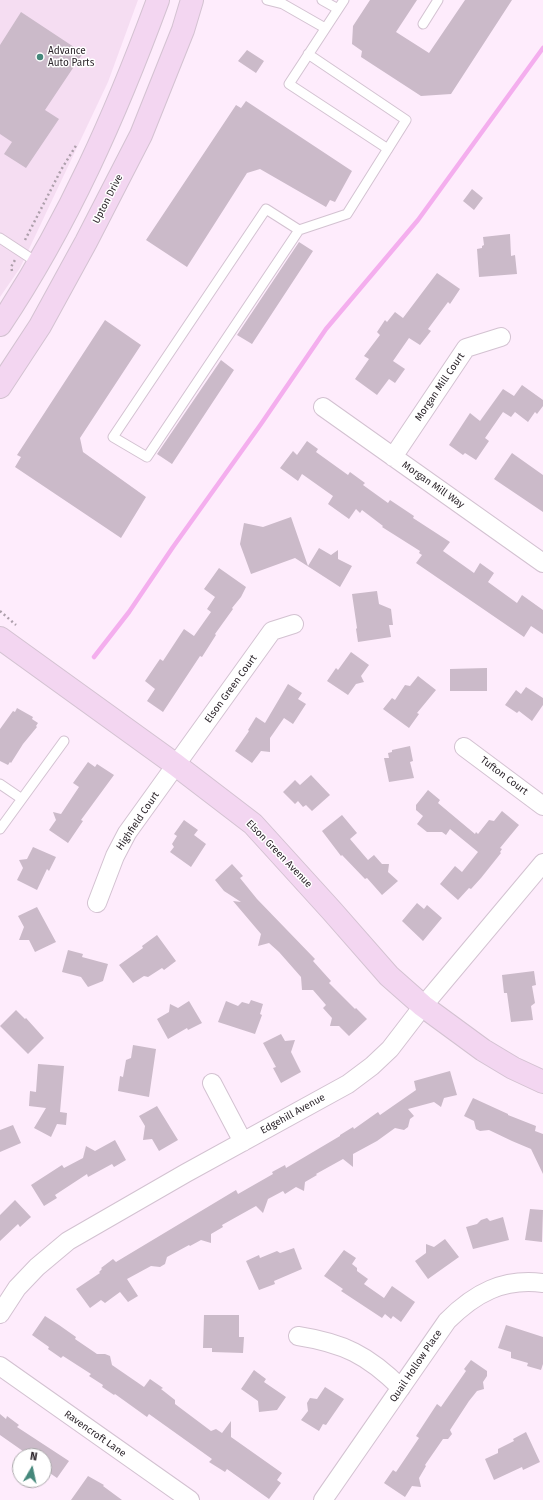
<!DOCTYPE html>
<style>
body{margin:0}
#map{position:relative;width:543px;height:1500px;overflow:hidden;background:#feecfc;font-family:"Fira Sans",sans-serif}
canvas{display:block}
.north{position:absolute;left:12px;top:1448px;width:40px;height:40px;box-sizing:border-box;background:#fff;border:1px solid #aba8ab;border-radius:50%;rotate:9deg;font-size:11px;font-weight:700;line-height:16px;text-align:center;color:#2d262c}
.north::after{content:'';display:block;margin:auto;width:14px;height:18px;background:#45887b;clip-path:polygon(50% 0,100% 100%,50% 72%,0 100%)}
</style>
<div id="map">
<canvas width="543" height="1500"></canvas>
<div class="north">N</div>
</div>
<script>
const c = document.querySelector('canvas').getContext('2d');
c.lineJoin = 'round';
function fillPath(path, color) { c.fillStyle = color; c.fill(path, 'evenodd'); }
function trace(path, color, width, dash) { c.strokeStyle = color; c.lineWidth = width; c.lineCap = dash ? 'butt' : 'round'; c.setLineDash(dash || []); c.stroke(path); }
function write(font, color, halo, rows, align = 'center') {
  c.font = font + ' "Fira Sans",sans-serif'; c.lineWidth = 3; c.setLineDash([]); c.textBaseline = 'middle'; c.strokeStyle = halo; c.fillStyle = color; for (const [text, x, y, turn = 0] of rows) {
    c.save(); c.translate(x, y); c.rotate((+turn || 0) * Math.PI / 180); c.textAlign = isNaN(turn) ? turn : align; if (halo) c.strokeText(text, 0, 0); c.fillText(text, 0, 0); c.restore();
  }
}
const built = new Path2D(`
 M0,0H138L108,82L20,268L0,297Z`);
const stream = new Path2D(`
 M94,657L129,612L173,547L261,424L326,329L418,220L543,48`);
const building = new Path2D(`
 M370,0H417L396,32L429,53L465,0H512L451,94L421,96L361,57L362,51L352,44L353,26Z
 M21,12L83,53L45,110L59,119L26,168L4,154L12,142L0,134V45Z
 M247,50L264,61L256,73L238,61Z
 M246,101L352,171L335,202L330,200L326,207L260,169L247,173L187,267L146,240L236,105L241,108Z
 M472,189L483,198L474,210L463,201Z
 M510,234L511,256L515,255L517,274L479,277L477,249L482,248V246L484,245L483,237Z
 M299,242L313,251L252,344L237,335Z
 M437,273L460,289L450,304L448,302L428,329L431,331L420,345L409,338L393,361L405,369L395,383L389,379L377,395L355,379L369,359L364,356L380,335L377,332L385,320L387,322L395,312L403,318Z
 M105,320L141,345L80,438L83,452L146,497L121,538L15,467L21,457L17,455Z
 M221,360L234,370L172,464L157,454Z
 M522,385L543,400V406L537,414L535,412L528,422L515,412L511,417L503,412L485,438L489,441L476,460L465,453L463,455L449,445L470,413L480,421L503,389L514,396Z
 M307,441L318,449L316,452L348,475L350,472L365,483L363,485L388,503L390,500L414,516L413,518L450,542L443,551L474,573L480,563L494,573L488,582L517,603L522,595L543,610V634L531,626L524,637L416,563L422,555L419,553L420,551L382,527L383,526L362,510L360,513L356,509L349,519L328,504L333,496L302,474L298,481L280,468L293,451L297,455Z
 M512,453L543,475V512L494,479Z
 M291,517L308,566L319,548L331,555L338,550V559L352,566L340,587L295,558L251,574L240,544L244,523L263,527Z
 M219,568L246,587L241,597L232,608L233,609L215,634L216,635L202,657L200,656L163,712L147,701L155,689L145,681L160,659L163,661L184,629L194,636L211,612L207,609L215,597L204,589Z
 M377,591L379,604L391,609L393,625H389L391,637L358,642L356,629L357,628L352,594Z
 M351,652L369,665L361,676L364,682L356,684L348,695L327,681L336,668L338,670Z
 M487,668V691H450V669Z
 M418,676L436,690L417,713L419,714L409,728L383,709L392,698L395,700L405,685L410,686Z
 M288,684L302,693L298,699L306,704L293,724L284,718L270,738V752L261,751L252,763L235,751L249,731L248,730L256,717L265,723Z
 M526,687L543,698V705L532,721L519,711L517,713L505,705L516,690L521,694Z
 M17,708L33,717L32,719L38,723L36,726L37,727L23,744L11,763L10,762L8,765L0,761V729L13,711L15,712Z
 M410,746L413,761L410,762L414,778L389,782L384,758H389L388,753L392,752V750Z
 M88,762L95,767L97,764L114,775L81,820L83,821L68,843L49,830L56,820L53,812L61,814L79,787L73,783Z
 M311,775L330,795L312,811L306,805L303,807L298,801L295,804L283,792L295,780L300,785Z
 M428,790L440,800L438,803L475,834L476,832L478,834L489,820L494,821L502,811L519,825L500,848L502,849L500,852L501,853L481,878L471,889L469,888L458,900L440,884L455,866L462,872L478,852L450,829L446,835L442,832H427L417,824L423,816L416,810V805Z
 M342,815L357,833L350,839L368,860L374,855L382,864H389L388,872L398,881L382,895L367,878L365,879L342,855L341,856L322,831Z
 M184,820L198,830L194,835L206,844L191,867L170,852L174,847L172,844L177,836L174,834Z
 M33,847L56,857L49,871L47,869L37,890L17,880L23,868L19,860L27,859Z
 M232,864L243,876L240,878L257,899L315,959L313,961L331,981L329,983L355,1009L356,1008L367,1019L349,1036L339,1026H330L332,1018L323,1008L326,1005L313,990H302L301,977L279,952L269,943L258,946L261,934L233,901L241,902L224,891L215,880Z
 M417,903L424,909L427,905L442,918L423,941L402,921Z
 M37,907L56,942L35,952L29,940H19L24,927L18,916Z
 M157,935L176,961L164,970L162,968L148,977L144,976L133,983L119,965L143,948L142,946Z
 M68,950L83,954L82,957L108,964L103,981L88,987L81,977L62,972Z
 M534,971L536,985L532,986L535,1003L531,1006L533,1020L511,1022L507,993H504L502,975Z
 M251,1000L263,1004L260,1014L262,1015L255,1034L218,1022L226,1001L238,1006L242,1002L249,1004Z
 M189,1001L202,1023L188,1030L187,1028L168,1039L157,1019L169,1012L170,1004L178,1008Z
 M16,1010L25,1019L26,1018L44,1038L28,1054L0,1026Z
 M281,1034L285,1041L295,1040L291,1052L301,1072L281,1083L273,1068L276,1067L263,1043Z
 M133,1045L156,1049L149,1097L118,1091L120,1076L123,1077L126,1060L131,1058Z
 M38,1064L64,1066L60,1112L67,1113L66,1125L57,1124L51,1137L34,1128L46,1108L29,1106L30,1091L36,1092Z
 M450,1071L457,1095L444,1098L441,1107L434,1102L408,1109L414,1116L410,1119L408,1127L404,1130L395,1128L377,1141L353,1154V1167L343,1159L316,1174L317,1175L305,1182L304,1191L296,1187L285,1194L283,1191L268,1199L263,1213L256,1206L222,1225L223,1227L211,1234V1243L201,1240L190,1246L189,1245L167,1257L165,1264L160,1267L151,1266L127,1279L138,1296L128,1302L120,1292L105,1303L101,1300L90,1308L76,1289L100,1273L99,1272L102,1269L101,1268L113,1259L116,1262L236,1190L238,1194L273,1174L272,1172L285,1165L286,1168L340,1136V1135L353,1127L354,1129L378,1112L380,1115L416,1090L414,1081Z
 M473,1098L508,1114V1115L536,1126L535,1131L543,1134V1174L531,1149L512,1141L489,1130L480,1131L476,1129L474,1121L464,1116Z
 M157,1106L178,1140L159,1151L152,1139L143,1140L145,1126L139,1116Z
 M13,1125L21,1143L0,1152V1130Z
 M115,1140L126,1160L114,1167L112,1164L88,1177L87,1174L55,1195L57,1198L44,1206L31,1185L62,1165L64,1168L83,1158L86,1146L95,1151Z
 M15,1200L31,1217L20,1227L18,1224L0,1241V1215Z
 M530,1209L543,1210L542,1242L525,1240Z
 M503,1217L509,1240L473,1249L466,1227L477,1224L481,1220L487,1218L490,1221Z
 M445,1239L459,1257L428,1279L415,1261L426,1253V1244L434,1247Z
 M294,1248L302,1269L274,1281L275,1284L259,1290L246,1261L259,1255L260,1258L277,1251L280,1253Z
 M344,1250L356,1258L352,1264L357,1268V1271L368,1279L364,1284L384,1298L392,1286L415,1302L401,1322L393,1316L391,1319L385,1314L382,1318L341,1291L343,1289L324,1276Z
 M204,1315H239V1337H244L243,1353L212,1352V1348H203Z
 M45,1316L59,1325L76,1337L75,1339L97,1354H105L110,1356L112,1365L144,1387L150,1379L163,1388L161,1389L175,1400V1404L211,1431L216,1429L222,1433L231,1421V1437L282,1473L277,1480L281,1483L269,1499L227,1469L225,1472L209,1462L212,1459L149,1414L147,1417L115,1394L114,1395L102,1387L103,1385L89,1376L91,1374L63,1356L61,1358L48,1349L49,1347L32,1335Z
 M506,1325L543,1337V1364L541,1370L527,1366L528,1363L511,1358V1352L498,1348Z
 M471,1360L487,1371V1376L483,1382L484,1389L477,1391L469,1401L450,1430L452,1434L448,1439H443L425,1465L426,1466L419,1478L421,1487L412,1486L405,1497L384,1483L393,1470L396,1472L419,1438L416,1436L437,1404L441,1407L466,1371L464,1369Z
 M254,1370L266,1379L264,1382L286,1397L277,1410L259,1412L258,1401L241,1389Z
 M325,1387L344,1399L326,1425L323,1424L319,1431L301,1420L308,1411L307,1403L310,1398L317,1399Z
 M0,1414L6,1419L7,1416L19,1425L17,1427L69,1461L57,1478L44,1469V1456H30L0,1435Z
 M526,1432L540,1462L523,1470L522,1467L494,1480L485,1459L498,1453V1449L514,1441L513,1439Z
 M88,1476L104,1485L103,1486L122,1500H71Z`);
const path = new Path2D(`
 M25,240L61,170L77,144
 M12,271L11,267L15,260
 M0,611L16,625`);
const lane = new Path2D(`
 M267,0L283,4L325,28
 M322,0L338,9
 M344,0L289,84L388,149
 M423,24L438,0
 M299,230L266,209L113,437L147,457L299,230L347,214L406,120L308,54
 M0,238L38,263
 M0,784L22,799
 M0,829L64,741`);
const street = new Path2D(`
 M323,407L543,563
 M393,457L466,348L501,337
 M464,747L543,806
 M97,903L115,856L127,833L272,631L294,624
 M212,1083L243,1142
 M0,1314L17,1288L37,1267L68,1241L186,1173L348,1084L372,1066L390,1049L423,1006L543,863
 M298,1336C343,1343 368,1355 401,1388
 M0,1366L190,1500
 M323,1500L447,1321C475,1293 503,1278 543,1283`);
const secondary = new Path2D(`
 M0,325C68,223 116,114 158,0
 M0,387L40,326L86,242L141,135L183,30L192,0
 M0,638L176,765L253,824L332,911L389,976L423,1006L483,1050L513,1068L543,1082`);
const markers = [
 [40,57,4,"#45887b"]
];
const poiNames = [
 ["Advance",48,51],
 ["Auto Parts",48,63]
];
const streetNames = [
 ["Upton Drive",108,199,-63],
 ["Morgan Mill Court",440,387,-56],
 ["Morgan Mill Way",433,485,35],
 ["Elson Green Court",231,689,-54],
 ["Tufton Court",504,776,37],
 ["Highfield Court",138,821,-56],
 ["Elson Green Avenue",279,854,46],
 ["Edgehill Avenue",293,1114,-29],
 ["Quail Hollow Place",416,1366,-56],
 ["Ravencroft Lane",95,1434,35]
];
fillPath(built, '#f5ddf2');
trace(stream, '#f4aeee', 4.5);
fillPath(building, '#cbbac9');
trace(lane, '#d3c2d1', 11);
trace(street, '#d3c2d1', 20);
trace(secondary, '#d3c2d1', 24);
trace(path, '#ad9fab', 2.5, [2, 3]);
trace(lane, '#fff', 9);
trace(street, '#fff', 18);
trace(secondary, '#f3d6f1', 22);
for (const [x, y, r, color] of markers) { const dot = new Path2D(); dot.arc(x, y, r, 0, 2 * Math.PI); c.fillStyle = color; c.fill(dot); trace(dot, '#fff', 1.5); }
write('10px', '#2d262c', '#fff', poiNames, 'left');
write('10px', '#2d262c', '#fff', streetNames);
</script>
